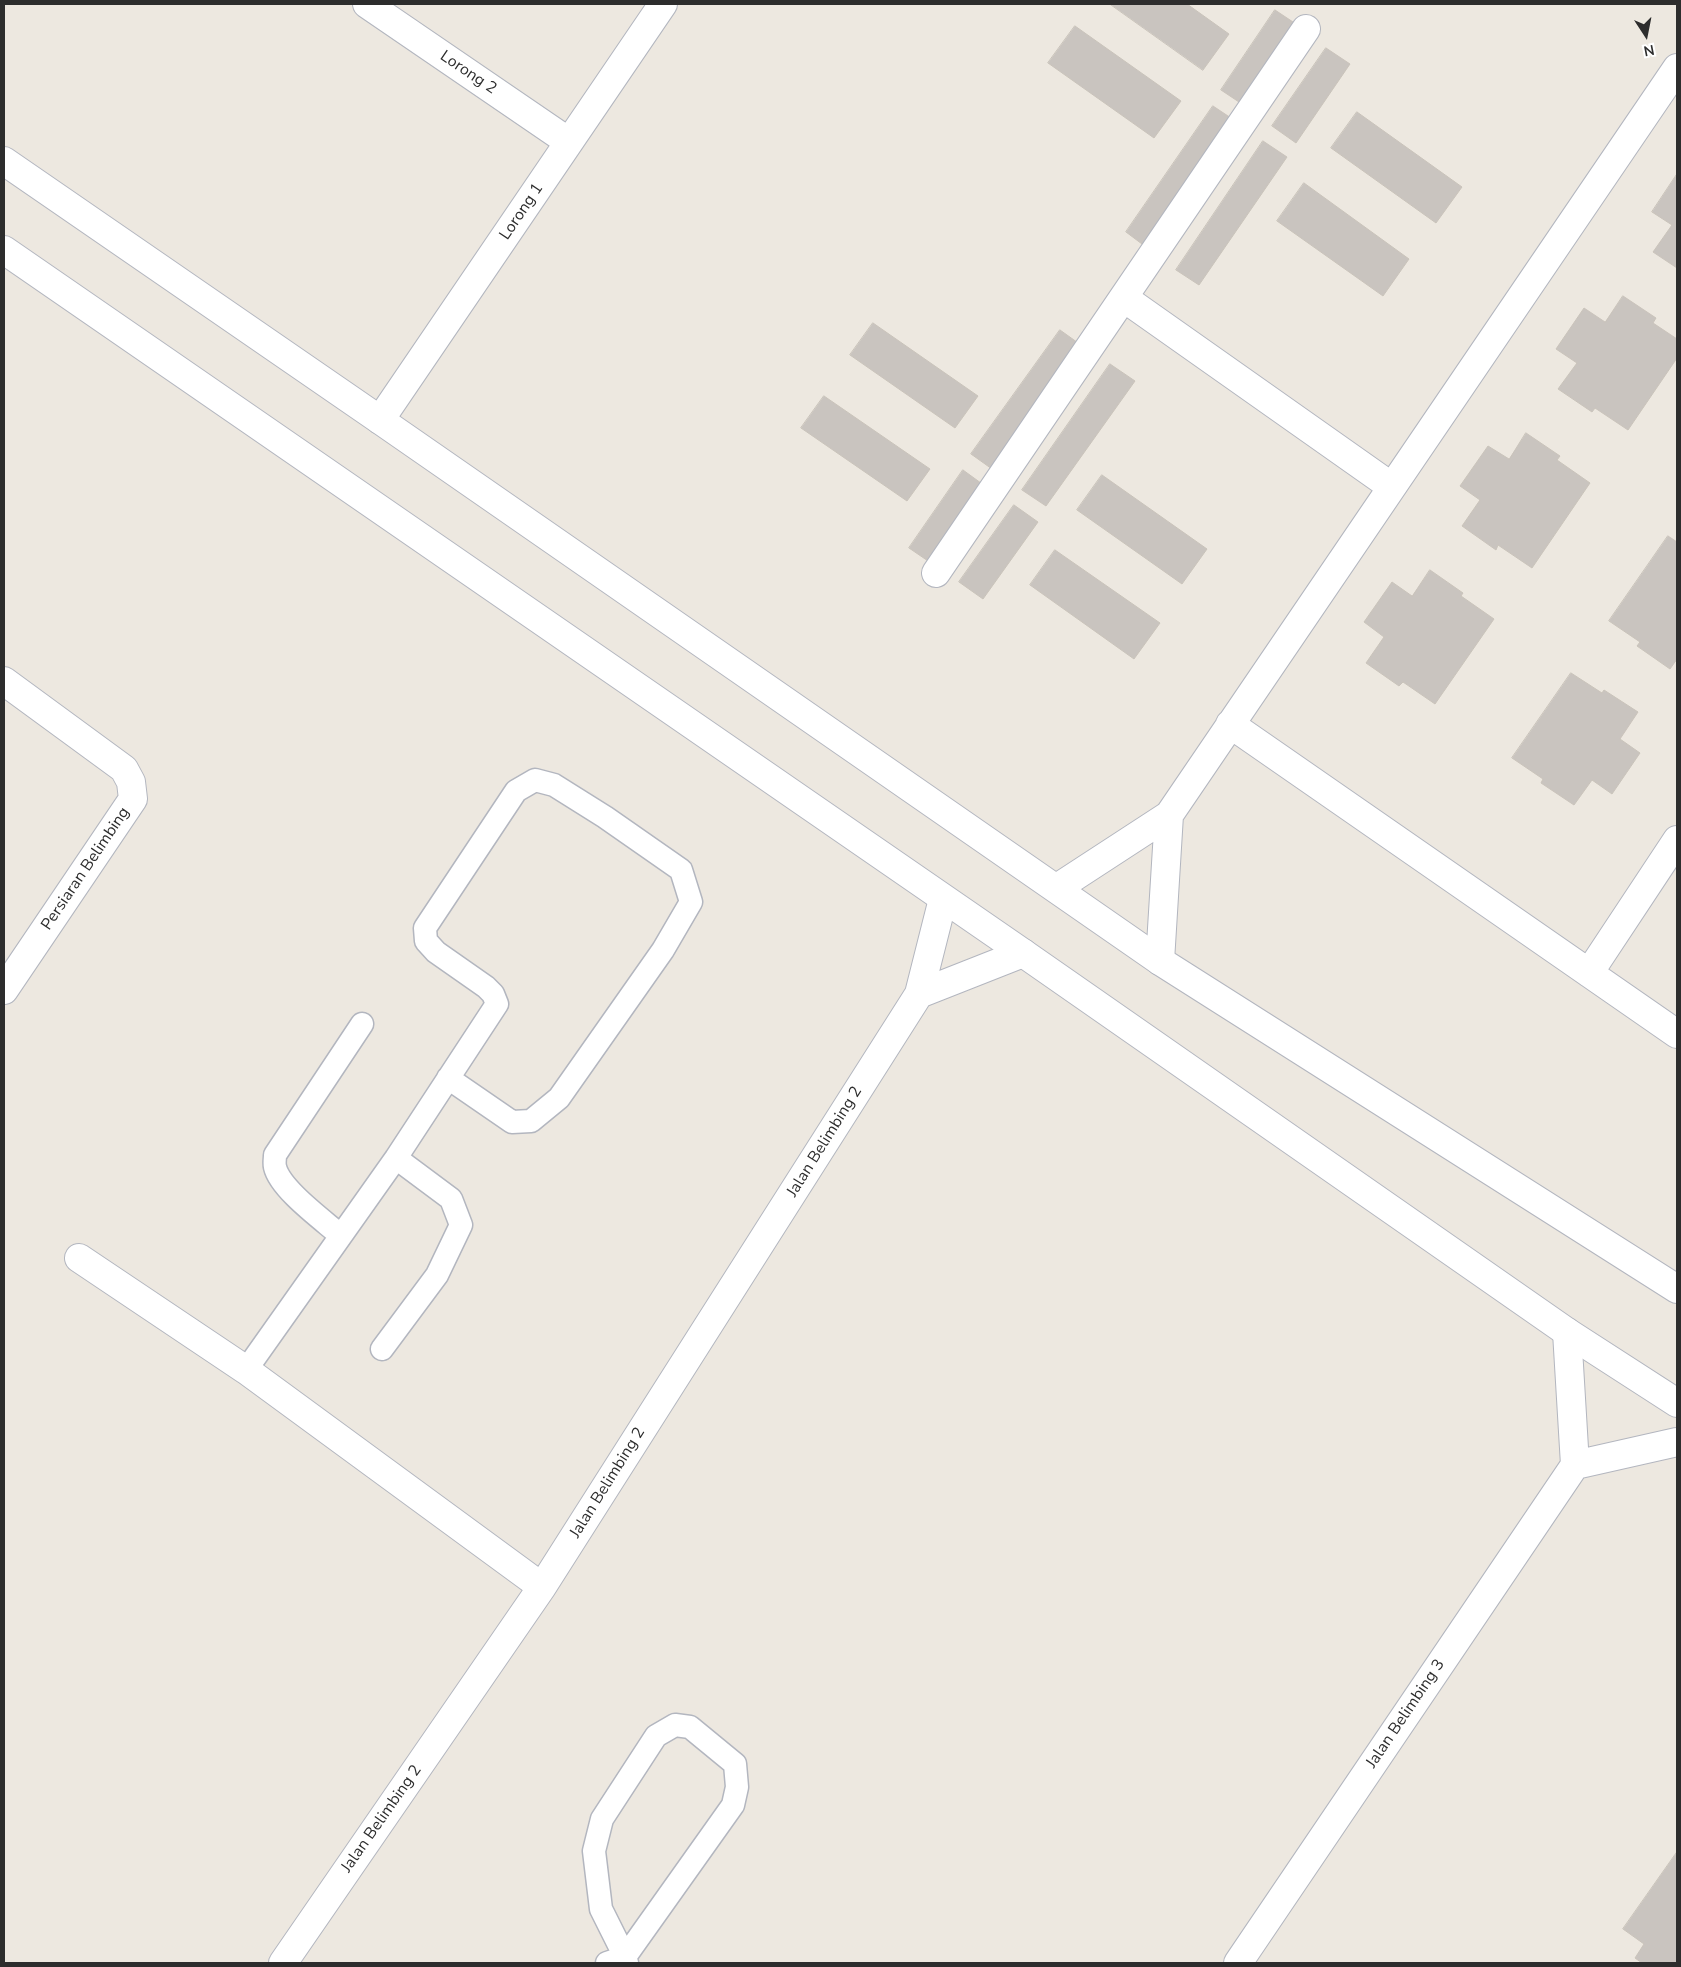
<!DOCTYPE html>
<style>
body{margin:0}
#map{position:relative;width:1681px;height:1967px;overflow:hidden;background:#ede8e0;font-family:"Nunito Sans",sans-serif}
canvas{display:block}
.frame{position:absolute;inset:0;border:5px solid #2d2d2d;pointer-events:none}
.north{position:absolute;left:1621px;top:10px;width:50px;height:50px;-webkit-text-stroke:4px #fff;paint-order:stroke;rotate:169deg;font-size:14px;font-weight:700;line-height:20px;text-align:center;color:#2d2d2d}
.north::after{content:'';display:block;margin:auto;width:18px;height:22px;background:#2d2d2d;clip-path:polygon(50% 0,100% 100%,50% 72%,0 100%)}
</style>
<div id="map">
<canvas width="1681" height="1967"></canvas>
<div class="frame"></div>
<div class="north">N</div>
</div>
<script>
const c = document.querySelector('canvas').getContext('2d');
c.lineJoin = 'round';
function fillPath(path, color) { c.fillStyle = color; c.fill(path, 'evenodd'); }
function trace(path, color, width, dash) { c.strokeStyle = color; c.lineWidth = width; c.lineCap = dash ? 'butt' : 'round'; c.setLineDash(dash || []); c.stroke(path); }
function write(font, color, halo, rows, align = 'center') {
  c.font = font + ' "Nunito Sans",sans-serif'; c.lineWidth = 5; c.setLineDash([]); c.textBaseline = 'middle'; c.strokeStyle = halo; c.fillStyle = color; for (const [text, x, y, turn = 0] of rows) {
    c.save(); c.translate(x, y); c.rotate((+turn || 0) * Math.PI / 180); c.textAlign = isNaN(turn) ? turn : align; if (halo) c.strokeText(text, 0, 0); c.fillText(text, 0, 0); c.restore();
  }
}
const building = new Path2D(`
 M1110,4H1187L1229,34L1203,70Z
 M1275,10L1299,26L1245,106L1221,90Z
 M1075,26L1181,101L1154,138L1048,63Z
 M1326,48L1350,64L1296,143L1272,126Z
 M1213,106L1234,120L1146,247L1126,232Z
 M1357,112L1462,187L1436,223L1331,148Z
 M1263,141L1287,157L1199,285L1176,270Z
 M1677,174V268L1653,252L1672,225L1652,212Z
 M1304,183L1409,259L1383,296L1277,221Z
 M1623,296L1656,318L1653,323L1677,339V358L1628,430L1595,408L1592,412L1558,389L1577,363L1556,349L1584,308L1605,322Z
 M873,323L978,396L955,428L850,355Z
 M1060,330L1081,345L992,469L971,454Z
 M1110,364L1135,381L1046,506L1022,490Z
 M824,396L930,469L907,501L801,428Z
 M1526,433L1560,456L1557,460L1590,483L1532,568L1498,545L1496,550L1462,526L1480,500L1460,486L1488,446L1509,459Z
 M963,470L985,486L931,563L909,548Z
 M1102,475L1207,549L1182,584L1077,510Z
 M1014,505L1038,522L983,599L959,582Z
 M1668,536L1677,542V659L1670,669L1637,646L1640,642L1609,621Z
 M1055,550L1160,623L1134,659L1030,585Z
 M1430,570L1463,593L1461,596L1494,619L1435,704L1403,682L1399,686L1366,663L1384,637L1364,622L1392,582L1412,596Z
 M1571,673L1602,693L1604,690L1638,712L1620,739L1640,753L1612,794L1592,780L1574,805L1541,783L1543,779L1512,758Z
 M1677,1852V1963H1642L1635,1958L1644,1944L1623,1929Z`);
const lane = new Path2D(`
 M340,1235C323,1220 280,1189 275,1167C274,1163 275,1159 275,1155L362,1024
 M382,1349L437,1275L461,1225L451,1199L396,1158
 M246,1370L396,1158L497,1004L493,994L486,987L436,952L426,941L425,928L516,791L535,780L554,785L605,817L681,870L691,902L663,950L559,1098L531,1121L512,1122L448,1078
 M607,1963L625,1957L733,1805L737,1787L735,1764L690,1727L675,1725L656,1736L602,1819L594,1851L601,1909L625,1957L627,1963`);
const street = new Path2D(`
 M367,4L569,142
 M1124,298L1392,487
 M380,420L663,4
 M936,573L1306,29
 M4,681L124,769L131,782L133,799L4,990
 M1230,724L1677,1034
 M1057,888L1169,815L1677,68
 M1160,961L1169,815
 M1589,973L1677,840
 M919,994L1023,953
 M79,1258L246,1370L542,1587
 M1575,1465L1677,1442
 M283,1963L542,1587L919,994L943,899
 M1238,1963L1575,1465L1567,1332`);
const secondary = new Path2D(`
 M4,161L380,420L1160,961L1677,1289
 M4,250L1023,953L1567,1332L1677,1403`);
const streetNames = [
 ["Lorong 2",468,73,34],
 ["Lorong 1",522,212,-56],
 ["Persiaran Belimbing",86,869,-56],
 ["Jalan Belimbing 2",825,1142,-58],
 ["Jalan Belimbing 2",608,1483,-58],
 ["Jalan Belimbing 3",1406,1714,-56],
 ["Jalan Belimbing 2",382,1819,-55]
];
fillPath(building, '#c9c4bf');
trace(building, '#c9c3ba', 1);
trace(lane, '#b3b6bf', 25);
trace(street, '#b3b6bf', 30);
trace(secondary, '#b3b6bf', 30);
trace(lane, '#fff', 22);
trace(street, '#fff', 28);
trace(secondary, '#fff', 28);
write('16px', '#2d2d2d', '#fff', streetNames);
</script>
